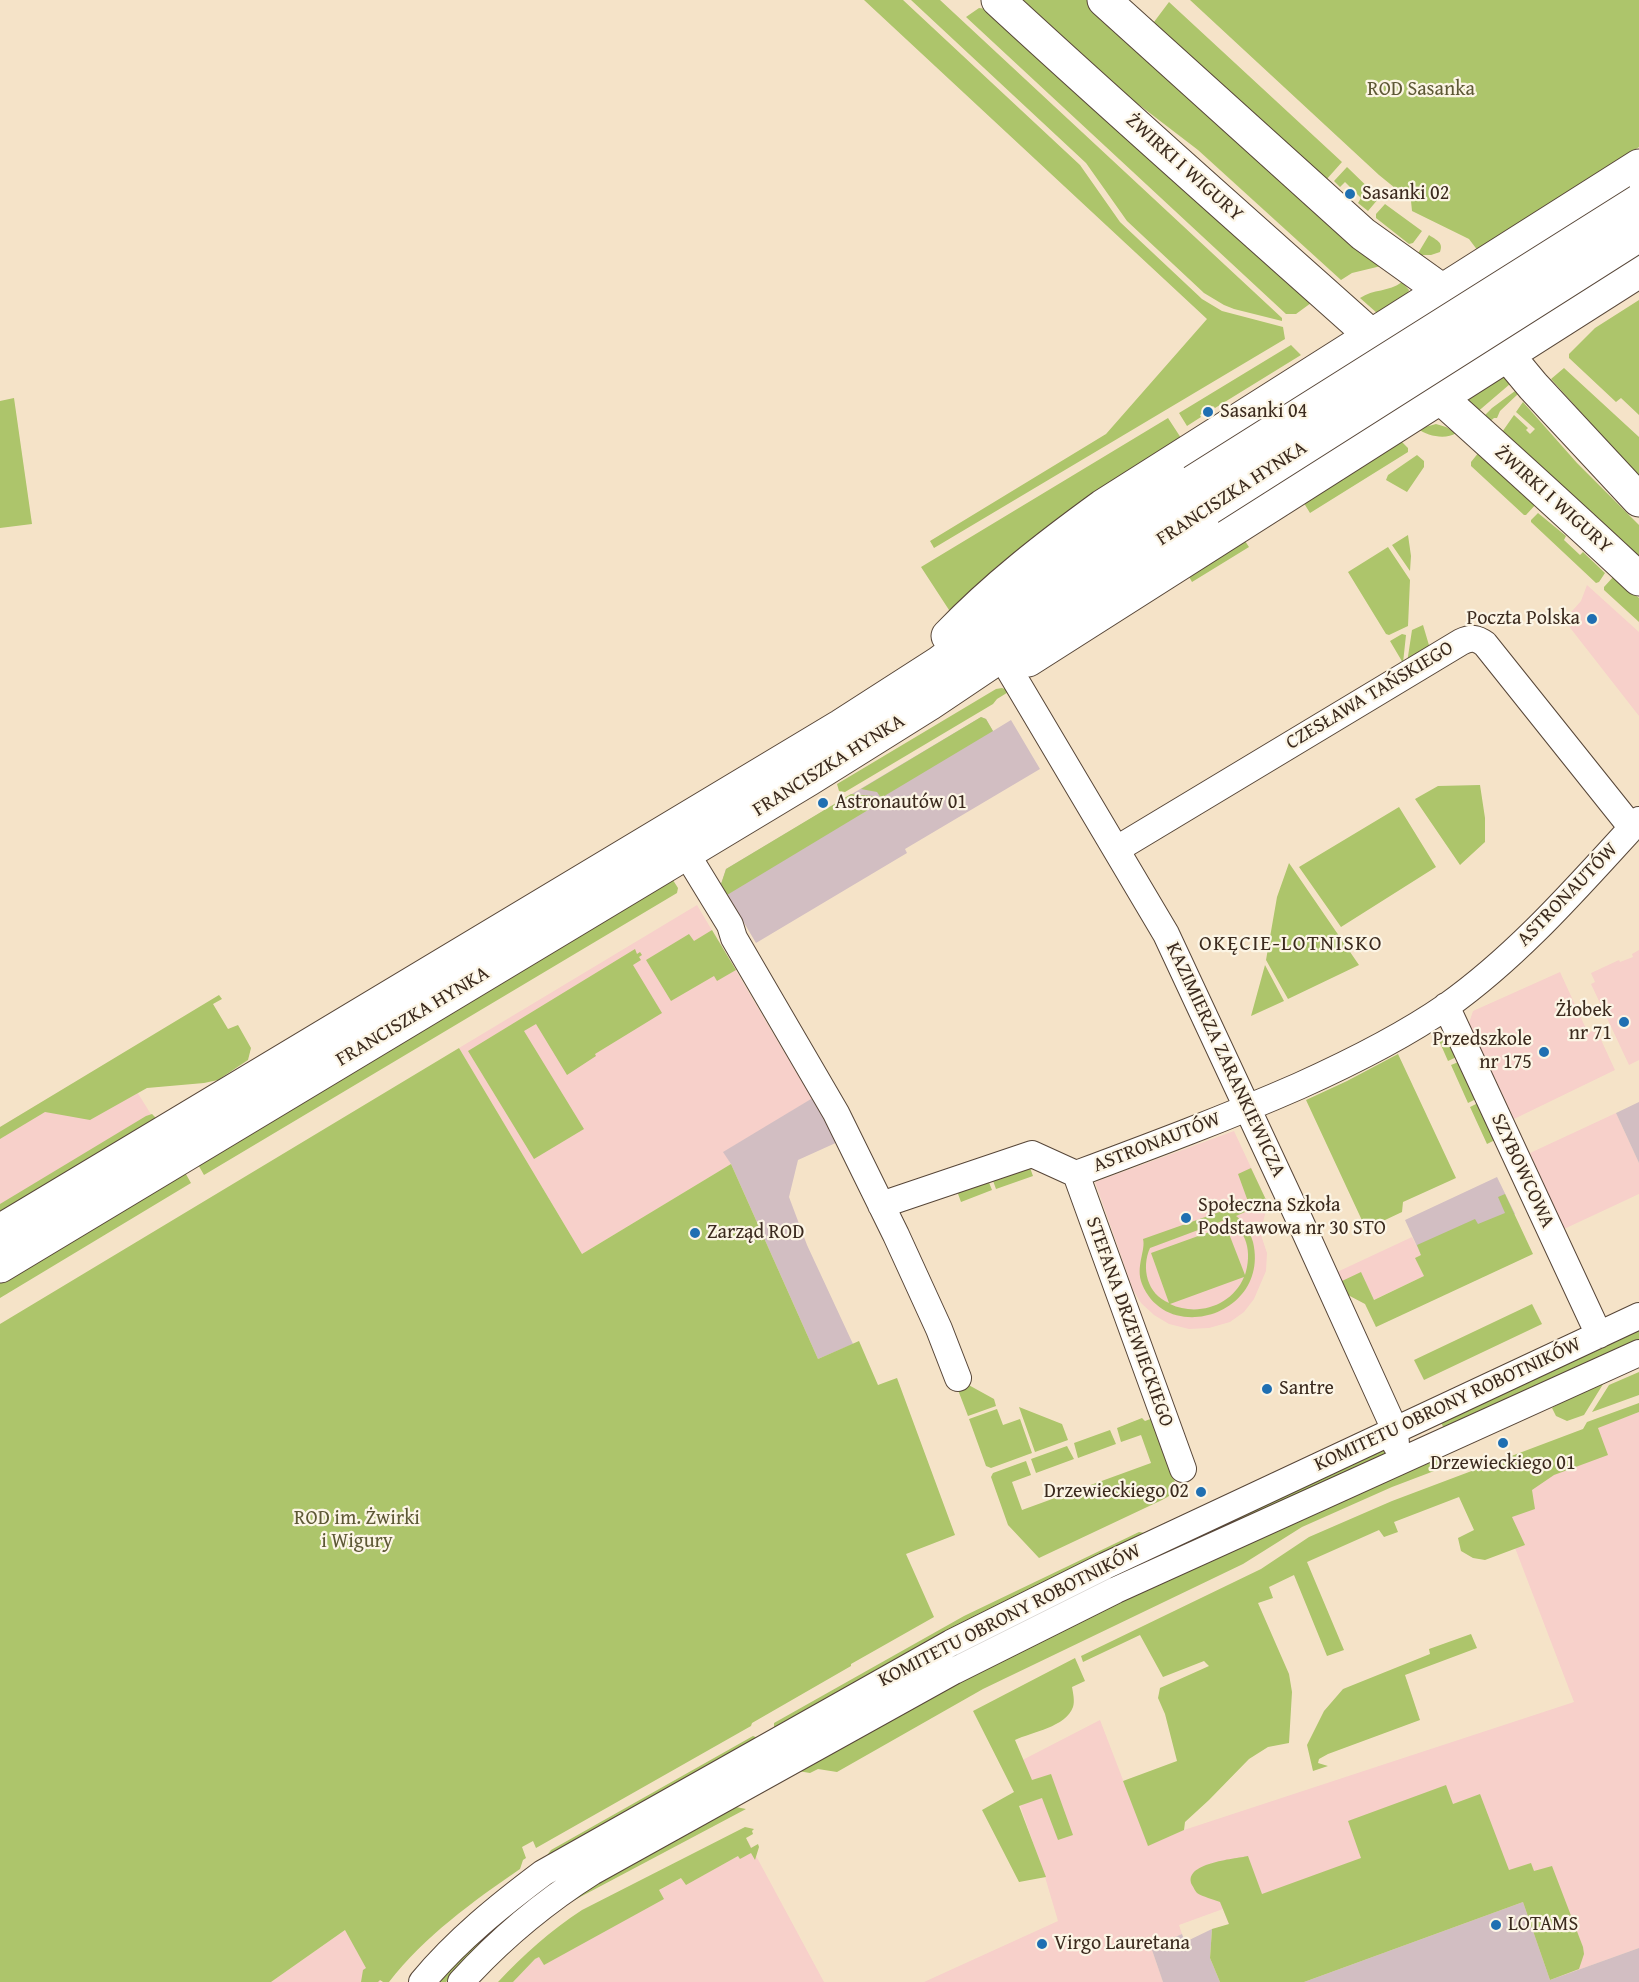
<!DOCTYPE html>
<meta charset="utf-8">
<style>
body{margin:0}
canvas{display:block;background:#f5e3c8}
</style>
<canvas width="1639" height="1982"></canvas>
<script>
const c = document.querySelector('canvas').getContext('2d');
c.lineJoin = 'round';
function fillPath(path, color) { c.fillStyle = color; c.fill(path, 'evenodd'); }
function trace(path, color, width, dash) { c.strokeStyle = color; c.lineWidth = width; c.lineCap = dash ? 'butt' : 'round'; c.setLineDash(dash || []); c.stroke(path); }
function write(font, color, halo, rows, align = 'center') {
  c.font = font + ' "Gentium Book Plus",serif'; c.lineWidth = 4.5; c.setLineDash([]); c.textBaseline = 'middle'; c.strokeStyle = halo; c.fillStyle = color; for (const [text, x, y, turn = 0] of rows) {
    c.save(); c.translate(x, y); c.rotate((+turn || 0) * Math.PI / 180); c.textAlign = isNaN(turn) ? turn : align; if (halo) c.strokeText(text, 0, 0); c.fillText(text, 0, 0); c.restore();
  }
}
const built = new Path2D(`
 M1587,585L1639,632V716L1564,620L1581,601Z
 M697,905L812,1099L724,1152L731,1164L582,1254L459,1048Z
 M1639,950V1060L1629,1065L1591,984L1595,982L1591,973L1619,960L1620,962L1633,957L1632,954Z
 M1560,972L1588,1033L1596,1029L1615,1070L1514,1119L1469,1023L1473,1011Z
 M116,1058L157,1124L0,1218V1127Z
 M1616,1113L1639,1163V1194L1564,1229L1530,1153Z
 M1234,1131L1268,1204L1260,1232L1267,1253L1266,1271L1254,1299L1244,1312L1230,1322L1209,1328L1189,1329L1169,1324L1154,1315L1141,1303L1133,1290L1095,1182Z
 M1412,1237L1421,1255L1416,1258L1424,1276L1365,1304L1348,1295L1337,1272Z
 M1639,1412V1948L1550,1980L1523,1902L1304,1982H1220L1212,1929L1229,1925L1223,1909L1179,1925L1182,1934L1151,1947L1163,1982H924L1058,1921L1045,1877L1007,1768L1100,1720L1148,1845L1184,1830L1574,1702L1486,1472L1523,1455Z
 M748,1841L824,1982H513L535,1959Z
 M345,1930L381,1980L380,1982H271Z`);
const industrial = new Path2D(`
 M981,717L986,719L993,731L1011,720L1040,769L905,849L907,853L756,943L721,884L726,869Z
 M816,1096L840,1141L798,1160L789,1197L807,1245L853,1344L818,1359L731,1164L723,1152Z
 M1639,1102V1163L1616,1113Z
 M1497,1177L1515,1214L1421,1255L1405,1220Z
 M1523,1902L1550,1980L1639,1948V1982H1304Z
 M1212,1929L1210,1958L1220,1982H1163L1151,1947L1182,1934L1185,1942Z`);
const green = new Path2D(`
 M864,0H903L1080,165L1120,222L1202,299L1222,311L1283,327L1285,339L934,548L930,541L1106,434L1207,319Z
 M911,0H940L1282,318V321L1234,309L1224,305L1204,293L1127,221L1086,163Z
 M1016,0H1087L1355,246L1381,266L1352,273L1341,280L1198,150L1065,48Z
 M1190,0H1639V147L1478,251L1469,239L1412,211L1411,201L1379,175Z
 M1169,2L1342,162L1326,180L1152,27L1154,22Z
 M979,8L987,9L1311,303L1296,314H1286L966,17Z
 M1347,167L1379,198L1368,211L1358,203L1361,198L1345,182L1340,187L1334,181Z
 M1385,204L1422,231L1413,243L1409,244L1376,218V214Z
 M1429,235C1436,240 1444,242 1440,252L1431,255H1417Z
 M1402,282L1409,290L1408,293L1377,313L1360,298C1373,289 1389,292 1402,282Z
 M1639,300V415L1621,398L1616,402L1569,358V354L1595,328Z
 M1291,345L1301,355L1215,408L1213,406L1200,415L1201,417L1187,426L1179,413Z
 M1564,368L1639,437V477L1551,379Z
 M1502,374L1510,384L1475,414L1465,397Z
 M1515,391L1518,394L1500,411L1497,418H1494L1487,424L1481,419L1492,408Z
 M14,398L32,524L0,528V401Z
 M1523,402L1577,463L1639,525V562L1500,435L1514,415L1528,428L1526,430L1530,434L1535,429L1516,412Z
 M1168,418L1181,438L1014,554L995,568L951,613L921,567Z
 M1436,424L1446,427L1456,433C1446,440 1427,436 1418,429Z
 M1399,439L1408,448V452L1310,513L1302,500Z
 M1479,452L1537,503L1526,515H1524L1471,466V462Z
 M1417,455L1424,461V467L1407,492L1386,480L1388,475Z
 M1538,513L1566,536L1564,540L1580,555L1583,552L1605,573L1599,582L1596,583L1531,522V520Z
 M1408,535L1411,556L1410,571L1392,545Z
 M1243,538L1249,547L1192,582L1187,573Z
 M1388,547L1410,580L1408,626L1389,635L1386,634L1348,572Z
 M1614,576L1639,598V622L1604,590V587Z
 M1423,625L1431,652L1407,663L1412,630Z
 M1402,634L1406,635L1403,663L1390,641Z
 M1002,688L1010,691L997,699L993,704L845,792L839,791L837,784L996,689Z
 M981,717L986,719L993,731L881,798L877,792L861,789Z
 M1480,785L1485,818V842L1460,865L1415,799L1438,786Z
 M851,794L873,796L878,804L727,895L721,884L726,869Z
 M1399,807L1436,867L1341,927L1299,867Z
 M1289,863L1359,965L1288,999L1266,960L1277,897Z
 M671,877L678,888L677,893L204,1175L196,1161Z
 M712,930L736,970L717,981L714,976L671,1001L646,960L689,934L694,941Z
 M635,949L637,954L640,952L642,955L639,957L641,960L633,965L662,1013L595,1054L596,1056L567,1075L536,1024L524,1031L584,1129L534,1159L468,1051Z
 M1265,965L1284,1001L1251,1016Z
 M219,995L222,999L213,1004L228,1029L238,1025L251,1048L248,1060L218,1080L204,1083L147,1088L90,1120L45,1112L0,1139V1127Z
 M1451,1030L1463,1054L1448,1061L1437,1036Z
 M459,1048L582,1254L731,1164L818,1359L859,1341L878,1385L897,1378L955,1535L906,1554L934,1617L851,1664V1666L752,1723L751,1726L536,1848L533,1841L522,1847L526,1858L523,1860L520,1869C472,1902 425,1936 389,1982H383L380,1980L378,1982H361L363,1970L366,1968L345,1930L271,1982H0V1324Z
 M1398,1054L1456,1178L1403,1202L1402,1212L1366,1229L1306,1100L1347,1081Z
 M1461,1061L1478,1098L1468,1103L1451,1065Z
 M1480,1102L1497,1139L1487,1144L1470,1107Z
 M152,1114L157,1119L0,1218V1204L146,1116Z
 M1029,1165L1033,1176L996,1189L992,1178Z
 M1251,1168L1268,1204L1250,1207L1238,1174Z
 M183,1169L191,1183L0,1298V1279Z
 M988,1180L992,1190L961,1202L957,1191Z
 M1505,1194L1533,1254L1376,1327L1365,1304L1348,1295L1342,1281L1361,1272L1374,1300L1424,1276L1415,1258L1421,1255L1417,1245L1475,1219L1478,1224L1505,1213L1498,1197Z
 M1242,1204L1245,1212L1236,1216C1245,1222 1250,1232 1253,1242C1270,1315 1167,1346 1142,1284C1135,1267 1146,1250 1143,1239ZM1225,1220C1248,1228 1252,1254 1245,1275L1226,1226L1151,1253L1169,1303C1147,1294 1141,1268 1150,1248ZM1244,1277C1232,1306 1197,1317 1170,1304Z
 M1532,1304L1542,1324L1424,1380L1414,1360Z
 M1639,1325V1343L1445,1430L1439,1419Z
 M1639,1372V1395L1592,1412L1609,1385Z
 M1605,1381L1584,1415L1567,1421L1556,1416L1552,1408L1572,1396Z
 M965,1383L994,1399L996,1406L968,1416L958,1390Z
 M1639,1403V1412L1598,1428L1608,1455L1554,1475L1532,1490L1535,1509L1512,1517L1525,1545L1485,1560L1473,1558L1461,1551L1458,1538L1474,1530L1459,1497L1394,1522L1398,1532L1384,1537L1379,1530L1307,1562L1344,1650L1327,1656L1294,1575L1269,1587L1273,1598L1258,1603L1289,1674L1292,1692L1289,1743L1268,1747L1249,1759L1209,1800L1185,1822L1184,1830L1148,1846L1123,1781L1177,1761L1165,1714L1158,1698L1160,1688L1209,1666L1204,1661L1163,1677L1140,1635L1083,1662L1081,1656L1261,1569L1309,1537L1392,1501L1583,1429L1587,1422Z
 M1019,1407L1062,1424L1068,1440L1035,1452Z
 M997,1409L1003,1425L1020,1419L1032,1453L991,1468L986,1466L969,1419Z
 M1142,1418L1145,1421L1153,1418L1178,1491L1162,1500L1039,1558L1008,1525L991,1477L993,1473L1026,1461L1031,1475L1012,1482L1022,1510L1151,1463L1141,1435L1121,1442L1117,1428Z
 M1110,1430L1116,1444L1078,1458L1074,1443Z
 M1387,1443L1389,1449L1385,1455L863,1709L965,1644Z
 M1067,1446L1074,1459L1036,1473L1031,1459Z
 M1436,1456L1442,1468L1392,1487L1302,1527L1243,1564L983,1689L837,1772L818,1769L810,1773L798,1771L1010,1652Z
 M1139,1532L1145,1533L774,1732V1723L964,1616Z
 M1471,1634L1477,1648L1405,1675L1420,1720L1328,1754L1319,1759L1318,1763L1328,1766L1313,1771L1307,1745L1324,1711L1343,1689L1430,1654L1429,1649Z
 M1075,1658L1085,1681L1072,1687C1073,1693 1075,1701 1073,1707C1066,1727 1032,1732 1015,1740L1032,1780L1051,1774L1073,1835L1058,1840L1042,1798L1019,1806L1046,1877L1019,1882L982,1810L1014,1792L973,1711Z
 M753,1736L758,1738L545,1858L551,1850Z
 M1446,1785L1453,1804L1480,1794L1509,1870L1531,1863L1534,1871L1552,1866L1583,1947L1584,1954L1579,1969L1550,1980L1523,1902L1304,1982H1220L1210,1958L1212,1929L1229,1924L1220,1902C1213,1899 1203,1897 1197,1893C1195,1891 1194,1888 1192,1885C1182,1863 1234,1859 1248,1856L1262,1894L1361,1858L1348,1821Z
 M712,1787L464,1963L446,1982H434L535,1890Z
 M736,1807L746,1809L565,1905L527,1935L479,1982H474L494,1961L576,1894L729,1808Z
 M745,1827L754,1829L752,1831L753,1834L746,1838L751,1848L758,1844L759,1847L755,1860L751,1853L740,1859L738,1856L686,1885L681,1878L659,1890L664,1899L544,1965L539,1957L535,1959L513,1982H498C523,1955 551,1930 582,1910Z`);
const minor = new Path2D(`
 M1010,671L1166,934L1300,1221L1395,1430L1396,1445
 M1117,849L1461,642C1471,637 1477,638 1485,644L1632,828
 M686,853L730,925L734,938L836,1113L896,1235L939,1329L958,1378
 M1446,1006L1599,1335
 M1076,1174L1183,1469
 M881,1205L1032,1154L1076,1174C1151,1146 1226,1118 1299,1086C1350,1063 1401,1038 1447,1006C1520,954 1579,885 1639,820
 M422,1982C457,1940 499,1906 543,1873L951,1643L1105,1566L1639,1316
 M461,1982C500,1939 543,1903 592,1872L954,1671L1116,1590L1639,1353`);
const major = new Path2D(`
 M998,0C1209,195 1429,382 1639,579
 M1104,0L1363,234L1458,302
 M1494,339L1533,386L1639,500
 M948,636C995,587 1048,546 1103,506L1639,166
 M1028,660L1639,271
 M0,1231L841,726L939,663L1096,545L1193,482
 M0,1266L809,779L929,704L990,663L1112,573L1209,508`);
const majorBridge = new Path2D(`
 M1193,482L1639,201
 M1209,508L1639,235`);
const markers = [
 [1350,194,6,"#1f6fb2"],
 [1208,412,6,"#1f6fb2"],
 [1592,619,6,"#1f6fb2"],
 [823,803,6,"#1f6fb2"],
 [1624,1022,6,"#1f6fb2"],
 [1544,1052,6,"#1f6fb2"],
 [1186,1218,6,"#1f6fb2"],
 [695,1233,6,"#1f6fb2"],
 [1267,1389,6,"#1f6fb2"],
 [1503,1443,6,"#1f6fb2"],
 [1201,1492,6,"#1f6fb2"],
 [1496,1925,6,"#1f6fb2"],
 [1042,1944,6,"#1f6fb2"]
];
const parkNames = [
 ["ROD Sasanka",1421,90],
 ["ROD im. Żwirki",357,1519],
 ["i Wigury",357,1542]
];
const streetNames = [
 ["ŻWIRKI I WIGURY",1184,168,42],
 ["FRANCISZKA HYNKA",1232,494,-33],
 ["ŻWIRKI I WIGURY",1553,500,42],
 ["CZESŁAWA TAŃSKIEGO",1370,696,-31],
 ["FRANCISZKA HYNKA",829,766,-32],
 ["ASTRONAUTÓW",1568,895,-46],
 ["FRANCISZKA HYNKA",413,1017,-31],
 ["KAZIMIERZA ZARANKIEWICZA",1225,1060,65],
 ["ASTRONAUTÓW",1157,1143,-21],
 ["SZYBOWCOWA",1522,1171,65],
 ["STEFANA DRZEWIECKIEGO",1129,1322,70],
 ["KOMITETU OBRONY ROBOTNIKÓW",1448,1405,-25],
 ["KOMITETU OBRONY ROBOTNIKÓW",1010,1616,-27]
];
const poiNames = [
 ["Sasanki 02",1362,194],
 ["Sasanki 04",1220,412],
 ["Poczta Polska",1580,619,"right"],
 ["Astronautów 01",835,803],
 ["Żłobek",1612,1011,"right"],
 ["nr 71",1612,1034,"right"],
 ["Przedszkole",1532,1040,"right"],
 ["nr 175",1532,1063,"right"],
 ["Społeczna Szkoła",1198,1206],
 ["Podstawowa nr 30 STO",1198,1229],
 ["Zarząd ROD",707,1233],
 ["Santre",1279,1389],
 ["Drzewieckiego 01",1503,1464,"center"],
 ["Drzewieckiego 02",1189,1492,"right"],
 ["LOTAMS",1508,1925],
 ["Virgo Lauretana",1054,1944]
];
const neighbourhoodNames = [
 ["OKĘCIE-LOTNISKO",1291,945]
];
fillPath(built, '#f7d0ca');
fillPath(industrial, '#d2bec2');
fillPath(green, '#adc56b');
trace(minor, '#574638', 28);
trace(major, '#574638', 35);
trace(minor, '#fff', 26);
trace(major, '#fff', 33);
trace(majorBridge, '#574638', 35, []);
trace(majorBridge, '#fff', 33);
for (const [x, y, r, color] of markers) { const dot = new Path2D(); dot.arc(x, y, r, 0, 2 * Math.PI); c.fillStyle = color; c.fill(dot); trace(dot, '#fcf5e5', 2); }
write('20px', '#5d5835', '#fcf5e5', parkNames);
write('20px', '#3b2a1e', '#fcf5e5', streetNames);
write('20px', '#3b2a1e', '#fcf5e5', poiNames, 'left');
c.letterSpacing = '1.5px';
write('21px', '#3b2a1e', '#fcf5e5', neighbourhoodNames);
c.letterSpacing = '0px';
</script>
